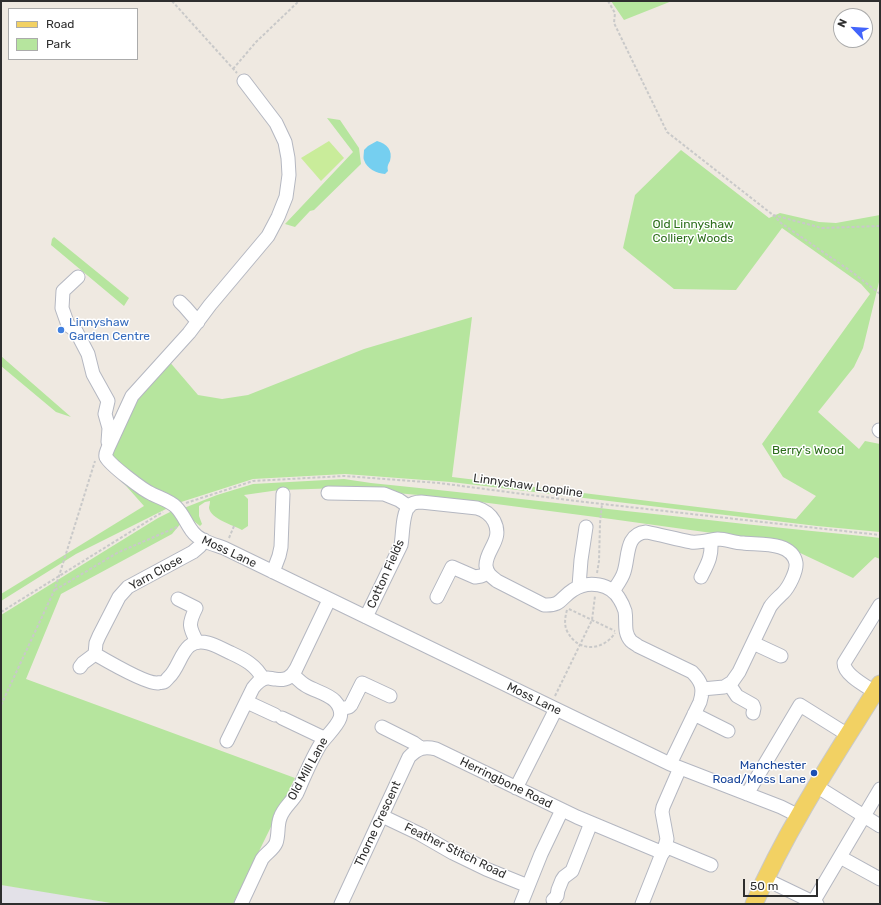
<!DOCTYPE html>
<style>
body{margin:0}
#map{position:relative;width:881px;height:905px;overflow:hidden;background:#efe9e1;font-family:Rubik,sans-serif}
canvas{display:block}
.frame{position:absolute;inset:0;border:2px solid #2e2e2e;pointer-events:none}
.legend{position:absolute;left:8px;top:8px;width:130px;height:52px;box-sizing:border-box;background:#fff;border:1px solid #ababab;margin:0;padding:5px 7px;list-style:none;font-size:12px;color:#2e2e2e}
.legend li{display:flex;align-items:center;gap:8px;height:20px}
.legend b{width:20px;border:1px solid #ababab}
.north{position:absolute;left:833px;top:8px;width:40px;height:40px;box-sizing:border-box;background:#fff;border:1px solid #ababab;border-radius:50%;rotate:295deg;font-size:11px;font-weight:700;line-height:16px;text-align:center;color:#2e2e2e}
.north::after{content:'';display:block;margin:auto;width:14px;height:18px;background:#4264fb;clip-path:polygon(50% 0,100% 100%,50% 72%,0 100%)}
.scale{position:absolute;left:743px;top:879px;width:75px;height:18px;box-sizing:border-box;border:2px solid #2e2e2e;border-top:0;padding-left:5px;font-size:12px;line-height:14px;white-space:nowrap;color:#2e2e2e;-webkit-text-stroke:3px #fff;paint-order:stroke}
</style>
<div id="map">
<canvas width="881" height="905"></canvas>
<div class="frame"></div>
<ul class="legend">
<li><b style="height:5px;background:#f2d163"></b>Road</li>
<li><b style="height:11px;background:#b6e59e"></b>Park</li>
</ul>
<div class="north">N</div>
<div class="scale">50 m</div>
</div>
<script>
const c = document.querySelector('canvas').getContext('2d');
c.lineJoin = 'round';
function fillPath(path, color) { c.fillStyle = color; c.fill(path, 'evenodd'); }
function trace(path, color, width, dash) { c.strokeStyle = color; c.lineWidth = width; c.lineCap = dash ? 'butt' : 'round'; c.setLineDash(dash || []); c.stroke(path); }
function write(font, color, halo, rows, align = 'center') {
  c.font = font + ' Rubik,sans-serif'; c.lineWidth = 3; c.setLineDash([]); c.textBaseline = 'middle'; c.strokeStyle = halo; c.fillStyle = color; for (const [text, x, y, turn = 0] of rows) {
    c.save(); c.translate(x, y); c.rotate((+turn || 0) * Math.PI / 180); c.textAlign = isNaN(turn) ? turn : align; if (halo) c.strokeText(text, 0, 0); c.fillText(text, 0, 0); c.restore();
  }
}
const industrial = new Path2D(`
 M1,885L48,892L117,904H1Z`);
const green = new Path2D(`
 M611,1H672L624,20Z
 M327,118L340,120L359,148L361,164L314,210L310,211L295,227L285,224L353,152Z
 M681,150L769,218L780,213L819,222L836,223L880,215V282H879L863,348L854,367L818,412L859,449L865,441L880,444V532L817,526L451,482L345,474L253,479L178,503L76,554L1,601V594L144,506L102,459L130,394L168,360L198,395L222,399L248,395L364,349L472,317L452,477L796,519L816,496L783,477L762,444L870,294L861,284L782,228L736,290L674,289L623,248L635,195Z
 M54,237L129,298L124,306L51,245L52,239Z
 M1,356L71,417L56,412L1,366Z
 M344,479L371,483C538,500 705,521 872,537L880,538V559L875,557L853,578L777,542L611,519L450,498L343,488L279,490L244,495L248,499V526L242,530C233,525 211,519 209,508C209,506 210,504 210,501L205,502L199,506V516L202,524L200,526L190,518L184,508L217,495L253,484Z
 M174,510L182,522L172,534L61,594L26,679L295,778L233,904H117L1,885V615L158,518Z`);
const pitch = new Path2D(`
 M329,141L344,158L321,181L301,158Z`);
const water = new Path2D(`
 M377,141C387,144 393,150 390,161C388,165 387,166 388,171L385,174C376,173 367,169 364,160C363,158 364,153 364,150L368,146Z`);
const path = new Path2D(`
 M172,1L237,73
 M608,1L615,13L614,23L667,132L773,215L822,228L880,226
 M233,69L256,42L299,1
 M773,215L781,223L852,272L880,294
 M186,503L253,481L344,476L439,483L576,501L807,527L880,535
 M229,538L234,526
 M597,573L599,561L600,523L602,504
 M55,590L117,553L177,527
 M569,609L615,631
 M567,610C565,617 564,625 567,631C578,653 603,651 615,633
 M1,612L156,516L163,512
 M555,696L592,620L595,596
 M1,705L54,591L59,576L95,461`);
const minor = new Path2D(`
 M244,81L276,123L285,142L288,158L289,175L286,197L278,217L268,236L210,305L189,333L132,396L108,448C107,451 105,454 106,457C110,465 143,490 152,494C160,498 170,501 176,507C183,514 186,523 192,531C199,541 213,544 224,548L556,709L670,764L781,807L799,816
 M78,277L63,291L62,308L68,325L76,331L88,354L93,374L108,401L105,414L109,428L108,442
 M180,302L185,307L198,322
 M879,430L880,431
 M328,493L384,494L399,500L409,507
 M273,572L279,556L281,547L283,494
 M701,577C708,563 712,557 711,540
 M579,586L581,560L586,527
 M613,591C617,585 622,579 624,572C629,557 625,534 646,532C661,535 676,539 691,542C700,543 709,540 718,539C727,539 734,543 743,543C759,545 792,541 796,563C797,571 789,587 783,593C778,598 774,601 770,607L739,672L732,682L724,687L702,689
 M437,597L452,567L475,577L481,576L488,573
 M178,599L196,608C188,624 189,627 197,642
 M366,617L401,545C403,535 402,514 409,506C412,503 417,502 421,502L477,508C484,510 490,514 494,521C504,540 485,550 486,566C487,574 492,577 497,581L544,605C562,606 560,598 573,590C588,580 611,583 620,600C622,603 624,608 625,611C627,622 623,632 631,641C633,643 636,644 638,646L692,672C702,682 704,689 700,702L670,764
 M753,643L781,656
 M95,654C107,661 147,684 158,683C160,682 163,683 164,682C166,681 167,679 169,677C182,665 182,636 208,643C216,645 224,650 231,653C244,659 256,665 263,679
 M80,667L83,663L95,654L96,643L99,636L119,597L128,587L193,552L200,546L204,540
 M729,684L737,696L753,705L754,708L753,713
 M875,692C866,686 844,675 844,663L880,605
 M247,702L275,715
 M340,709L349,707L351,705L362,683L390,696
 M694,714L728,731
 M282,718L324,738
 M382,727L414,743L421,748
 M227,741L253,688C257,683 261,678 268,678C269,678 274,679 275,679C285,681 291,678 296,669L329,600
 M816,786L880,826
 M516,788L556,709
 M747,794L800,705L848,735
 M382,816L420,834L453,853L486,869L528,886
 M665,846L711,865
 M840,857L880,879
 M765,879L817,904
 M553,900L557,896L558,890L562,880L564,877L572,871L591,823
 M241,904C248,889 255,874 262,859C266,853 273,850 276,843C279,835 277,826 280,818C283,808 292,802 297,793C304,777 311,760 320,745C325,737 337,727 340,718C342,712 339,705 335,701C327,693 314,691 305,685C300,682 297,678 293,675
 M341,904L409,757C418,748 424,746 436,749L577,817L663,853
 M521,904L541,854L562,810
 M642,904L665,846L667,839L662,812L663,807L680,768
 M812,904L880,789`);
const major = new Path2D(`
 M754,904C788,826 835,756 880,684`);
const markers = [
 [61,330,4,"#3f7fe0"],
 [814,773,4,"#1a4fb4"]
];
const parkNames = [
 ["Old Linnyshaw",693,225],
 ["Colliery Woods",693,239],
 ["Berry's Wood",808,451]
];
const shopNames = [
 ["Linnyshaw",69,323],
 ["Garden Centre",69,337]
];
const streetNames = [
 ["Linnyshaw Loopline",528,486,8],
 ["Moss Lane",229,552,25],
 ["Yarn Close",156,573,-29],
 ["Cotton Fields",386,574,-66],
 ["Moss Lane",534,699,26],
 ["Old Mill Lane",308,769,-61],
 ["Herringbone Road",506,783,26],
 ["Thorne Crescent",378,824,-65],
 ["Feather Stitch Road",455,851,26]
];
const transitNames = [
 ["Manchester",806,766],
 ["Road/Moss Lane",806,780]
];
fillPath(industrial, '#e3e1e8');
fillPath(green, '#b6e59e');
fillPath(pitch, '#c9ec9a');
fillPath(water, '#75cff0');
trace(minor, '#b4b7c1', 15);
trace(major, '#c9c9c9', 19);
trace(path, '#c9c9c9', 2, [3, 2]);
trace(minor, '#fff', 13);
trace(major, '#f2d163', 17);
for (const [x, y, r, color] of markers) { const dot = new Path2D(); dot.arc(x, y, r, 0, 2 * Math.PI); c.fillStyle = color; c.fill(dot); trace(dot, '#fff', 1.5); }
write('12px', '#2c6e1b', '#fff', parkNames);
write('12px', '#366cbe', '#fff', shopNames, 'left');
write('12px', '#2e2e2e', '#fff', streetNames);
write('12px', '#164399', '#fff', transitNames, 'right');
</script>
